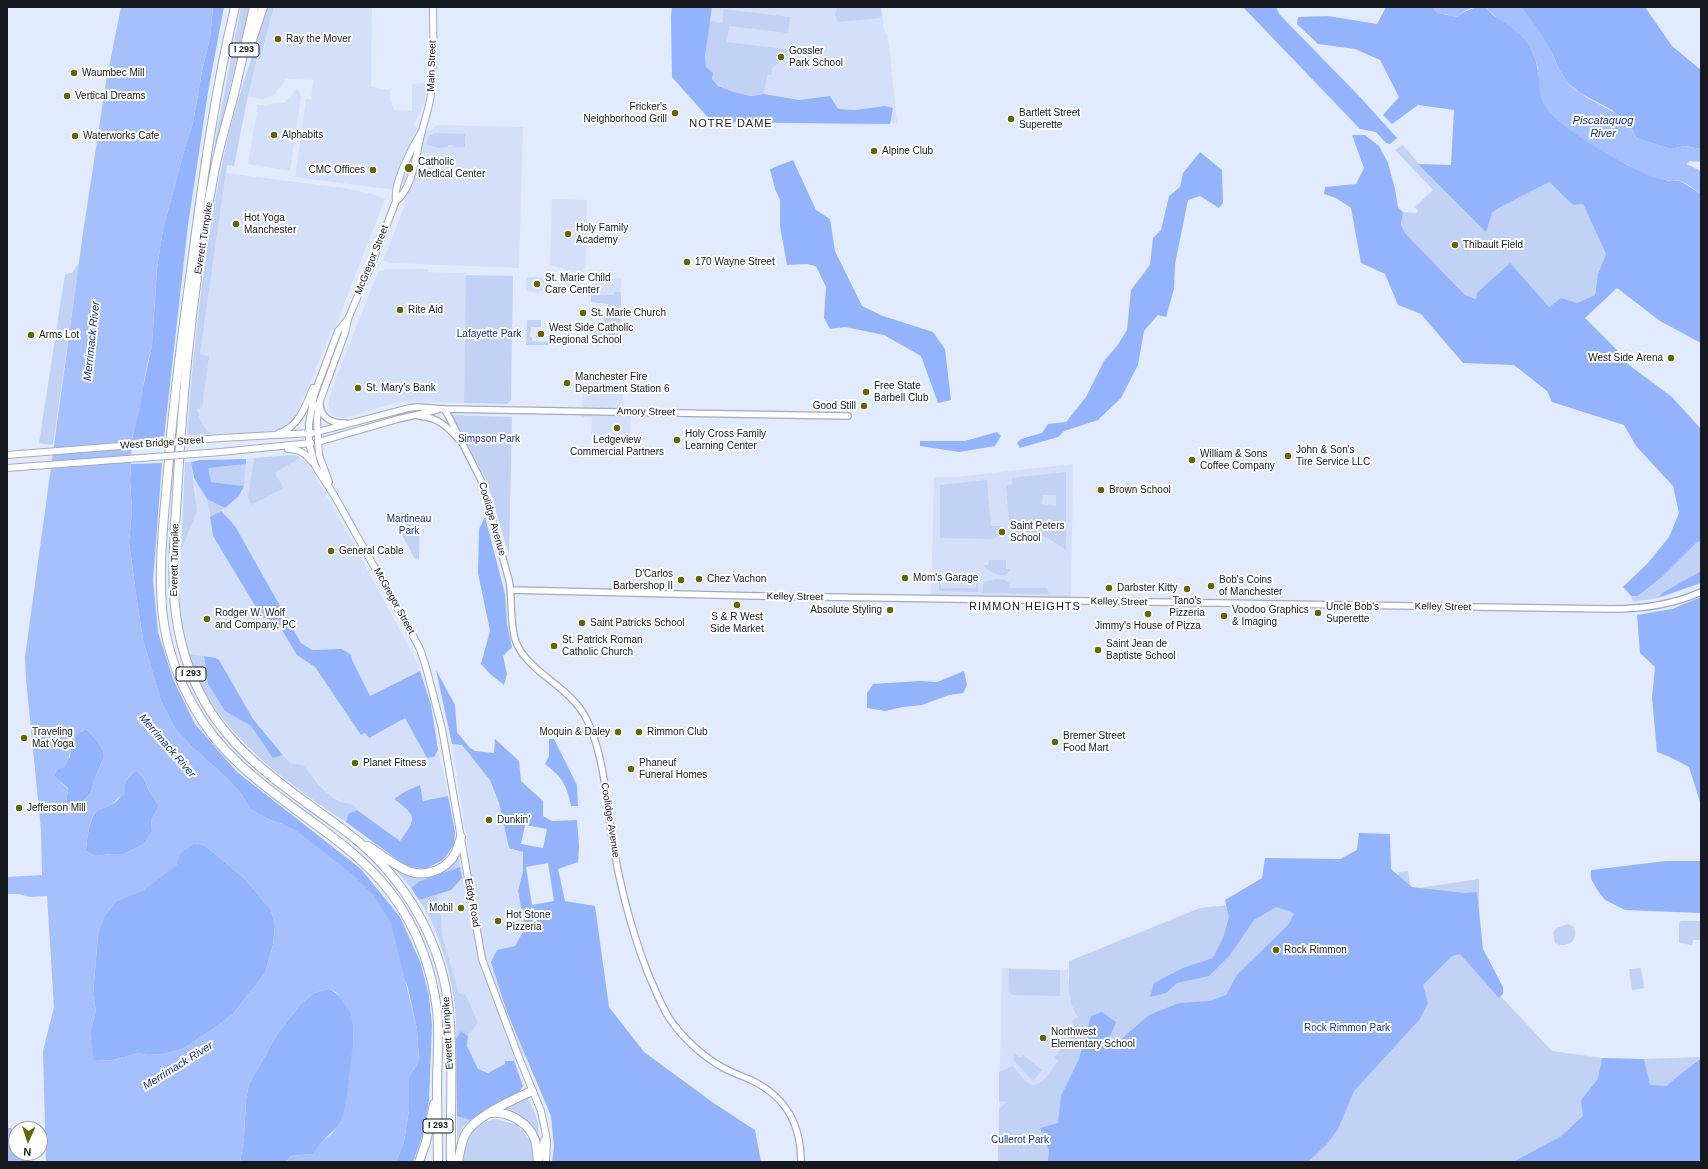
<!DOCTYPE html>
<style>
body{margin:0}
#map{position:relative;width:1708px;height:1169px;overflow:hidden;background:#e2eafd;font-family:Helvetica,sans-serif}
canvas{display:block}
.frame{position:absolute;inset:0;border:8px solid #15181e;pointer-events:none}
.north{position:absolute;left:8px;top:1121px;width:40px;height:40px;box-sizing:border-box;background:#fff;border:1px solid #a1a3a5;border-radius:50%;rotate:183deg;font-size:11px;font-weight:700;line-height:16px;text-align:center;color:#15181e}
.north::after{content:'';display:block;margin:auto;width:14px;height:18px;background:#636601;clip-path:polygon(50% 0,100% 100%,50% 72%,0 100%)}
</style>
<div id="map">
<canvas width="1708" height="1169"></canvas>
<div class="frame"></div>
<div class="north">N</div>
</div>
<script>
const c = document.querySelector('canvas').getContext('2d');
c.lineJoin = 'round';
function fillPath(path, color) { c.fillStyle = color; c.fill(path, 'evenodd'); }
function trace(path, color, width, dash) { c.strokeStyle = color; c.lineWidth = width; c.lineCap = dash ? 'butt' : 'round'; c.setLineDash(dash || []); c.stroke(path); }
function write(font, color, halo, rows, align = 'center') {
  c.font = font + ' Helvetica,sans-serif'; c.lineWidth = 4; c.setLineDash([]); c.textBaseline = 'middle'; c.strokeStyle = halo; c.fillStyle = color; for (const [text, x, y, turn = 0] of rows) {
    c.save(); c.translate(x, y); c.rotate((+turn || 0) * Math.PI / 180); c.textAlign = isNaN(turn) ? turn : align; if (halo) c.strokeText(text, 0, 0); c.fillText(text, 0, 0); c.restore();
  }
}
const built = new Path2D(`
 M274,7H372L371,87L390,90V100L394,110L412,111V84L425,83V100L414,125L422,131H430L437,125L523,127L519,268L392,263L383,261L406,202L395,190L295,177L306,99L311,100L313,80L286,79L274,95L263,99L248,97L257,58L261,53H263Z
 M672,7H881L884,30L888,36L897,123L869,125L712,122L672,77L671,16Z
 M298,90L301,96L290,171L248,164L258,105L284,103L293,94L294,91Z
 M226,173L343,188L373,194L385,199L334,330L332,329L295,419L285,427L272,432L195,435L193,403Z
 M552,199L587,200L586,267L582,270H567L550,265Z
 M386,269H428V272L467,273L464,403L397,402L345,418L336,417L330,412L328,405L331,391L378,272Z
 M526,277H552L551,291H540L539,293L526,291Z
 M593,277L621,278L620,342L587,341V325H604V316H607L608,304L591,302V295H583V292L589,287H593Z
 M583,388H623V408H631L630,437L591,435L592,418L582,417Z
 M299,456L309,465L347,532L416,660L420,671L370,696L352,660L351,655L342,649L312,650L301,643L235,526L221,511L239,496L246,459L254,458L248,497L284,488L275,473L297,460Z
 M1073,464L1071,601L931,599L934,477H956Z
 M194,478L207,499L213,536L277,622L297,655L315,667L361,735L365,732L369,738L405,718L427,758L434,757L438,750L448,796L423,801L420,785L394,800L409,810L412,814V826L400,841L354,807L330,796L303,765L291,763L253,719L219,660L216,658L187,654L183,641L180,609L179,576L181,551L197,511Z
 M452,744L462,745L490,780L499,803L509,847L523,852V871L518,891L525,928L515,946L497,950L507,1012L526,1056L514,1061L507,1060L505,1061L506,1064L488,1073L478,1069L467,1046L468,1036L478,1023L466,995L459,993L442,935L441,916L437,894L451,889L462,878L460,867L470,861Z
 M1002,968L1060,970L1069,968L1068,980L1078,1017L1061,1096L1006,1102L999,1109Z`);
const green = new Path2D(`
 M241,7H249L215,152H213Z
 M267,7H274L262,53H261L259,59L257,58L246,105L234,166L227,165L200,354L209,356L202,408L197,409C200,420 202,429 213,434L187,435C194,340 205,243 225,150C236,101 254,54 267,7Z
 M837,7H881L882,15L879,18L838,22L835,15Z
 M724,9L790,17L788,33L729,26L727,42L792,50L791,53L772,68L771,75H767L764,94C746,97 725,93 712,79L713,73L706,67L705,56L709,21L722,23Z
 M435,133L465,134V147H453V145H448V147L438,148L426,144L429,136Z
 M1403,145L1419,164L1486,231L1492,213L1497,209L1549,182L1573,205L1583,204L1606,254L1598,274L1595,295L1577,303L1561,299L1549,307L1477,299L1465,295L1405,233L1401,225L1403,212L1416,213L1418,211L1415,207L1433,190L1395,150Z
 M79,263L53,445L39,443L65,274L72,273Z
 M466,275L513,276L511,400L507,404L464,403Z
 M614,292H621L620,342L587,341V325H604V316H608V304L591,302V295H614Z
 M527,320H541V327H531L530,337H532V341L543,342L551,341V345H526Z
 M451,415L512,417L509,555L487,481Z
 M291,455L299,456L297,460L275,473L284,488L251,505L248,497L254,458Z
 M185,462H191L197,511L181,551Z
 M246,464L244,486L210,482L208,468Z
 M1066,472V550C1046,536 1035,529 1010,533L1006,485L1012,484V478ZM1043,495H1056V506L1042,504Z
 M987,480L991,526H1000C1000,533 999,536 993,539L940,538V485Z
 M207,499L225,508L210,517Z
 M390,513L420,514L419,560L415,559Z
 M1697,541H1701V571L1662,593L1658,598L1633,602L1631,596C1649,595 1683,555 1697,541Z
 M989,560H1006V569H1010C1005,582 989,572 983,565H988Z
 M976,576H978V592L939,591V582L941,583V588H976Z
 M997,579L1005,580L1009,583L1010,588H1047L1049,594L982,593L984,582Z
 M187,654L204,656L208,684L225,711L251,726L273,757L283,755L291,763L303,765C317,781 330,804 353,804L357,810L348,814L346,822C290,785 239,749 203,690C197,679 193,666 187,654Z
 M458,854L460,867L420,881L411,888L390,863L432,874Z
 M1408,871L1411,889L1479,879L1478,972L1552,1051L1602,1058L1601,1064L1647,1072L1644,1059L1701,1057L1677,1078L1701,1162H998L999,1109L1006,1102L999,1101V1072L1013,1066C1018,1071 1024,1082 1030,1084C1042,1089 1052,1068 1058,1061L1054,1058L1074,1031L1072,1021L1078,1017C1065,997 1070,983 1069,961L1200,908L1399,887L1398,872Z
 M437,894L441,916L442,935L459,993L466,995L478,1023L468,1036L461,1031L456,1039C458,1001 448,962 434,927C430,917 424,908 419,900Z
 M1681,921H1701V940H1693L1692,945L1679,943V924Z
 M1568,924L1574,927C1579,941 1567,949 1555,943L1553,933L1556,928Z
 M1641,968L1644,988L1632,990L1629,969Z
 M1009,969L1060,970V996L1013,995L1008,991Z
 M1014,1053L1020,1058L1023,1055L1042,1070L1033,1081L1014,1061Z
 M528,1097L538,1122L539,1144L532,1131L500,1111Z
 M457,1116L470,1120L463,1127L457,1140Z
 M496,1119L517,1125L531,1142L534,1162H462L465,1139L477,1124Z`);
const forest = new Path2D(`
 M213,7H224L209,86L188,225L164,437L132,440L152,345L157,268L163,229L186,144L193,123L202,71L210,38Z
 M672,7H712L705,56L706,67L713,73L712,79L718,86L733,92L751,96L764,94L799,100L830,96L838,109L855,110L885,106L893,108L890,124L712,122L672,77L671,16Z
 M1243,7H1276L1280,15L1359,96L1397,138L1390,144L1386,143L1376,132L1360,129Z
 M1386,7H1432L1438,13L1457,17C1466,10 1473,7 1485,7L1493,15L1517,30L1529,44L1536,61L1539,77L1558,120L1589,141L1627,165L1652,176L1669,181H1680L1701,194V343L1660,321L1617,288L1585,318L1620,353L1629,365L1672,397L1701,429V541L1697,542L1663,576L1638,596H1631L1623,587L1648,563L1669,537L1679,513L1673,486L1636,446L1624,425L1552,402L1547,391L1514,365L1463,363L1421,314L1398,305L1385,274L1361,263L1351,208L1336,198L1324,194L1325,187L1356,184L1364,168L1352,135H1365L1379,146L1388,163L1395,189L1398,207L1403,212L1401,225L1405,233L1465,295L1476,299L1477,293L1510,263L1549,307L1561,298L1577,303L1595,295L1598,274L1606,254L1583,204L1573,205L1549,182L1497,209L1492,213L1486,232L1418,164L1451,165L1454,110L1418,105L1392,124L1383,115L1399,97L1380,60L1355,49L1318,44L1297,24L1298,17L1328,16L1377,24Z
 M1521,7H1645L1672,46L1701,70V149L1685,146L1670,149L1636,138L1633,131L1612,110L1580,93L1568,83L1560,71L1549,47Z
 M1200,152L1222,170L1223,203L1219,208L1200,196L1188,200L1175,264L1174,289L1166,317L1158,315L1144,331L1138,365L1121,398L1098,420L1064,431L1058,437L1020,448L1017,443L1021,439L1042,433L1048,424L1066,422L1086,397L1104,361L1117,346L1127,330L1131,290L1150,265L1153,238L1161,230L1169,196L1180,187L1183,173Z
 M793,160L816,210L830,219L835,251L862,306L883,316L933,332L945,349L951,400L938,403L921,356L884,335L845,327L830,329L824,318L826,287L816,266L807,264L787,265L780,226V200L775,189L770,169Z
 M997,432L1001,436L995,446L959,452L920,446V441H965Z
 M246,459V464L208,468L211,482L244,486L239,496L225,508L207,499L194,478L191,462L200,460Z
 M162,463L153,580L158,632L173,679L195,724L237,772L361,869L400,917L421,964L429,996L432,1025L429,1100L424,1132L413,1162H396L404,1142L409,1109V1077L419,1061L417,1029L407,984L283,824L270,820L250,809L242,795L228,779L192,747L176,730L161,701L143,640L136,594L129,542L132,510L130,480L131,464Z
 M221,511L235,526L301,643L312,650L342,649L351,655L352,660L370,696L420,671L431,705L438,750L434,757L427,758L405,718L369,738L365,733L361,735L315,667L297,655L277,622L262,617L213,536L210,517Z
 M485,517L505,594L507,624L512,647L503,656L507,674L504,685L490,674L481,664L490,631L478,573L479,529Z
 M1701,571V583L1658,598L1662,593Z
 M1701,597V805L1689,767L1670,757L1657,752L1652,698L1655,667L1640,653L1637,615L1672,609Z
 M204,656L216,658L219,660L253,719L283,755L273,758L251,726L225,711L208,684Z
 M436,670L455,705L457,732L470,748L475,751L494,753L495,739L519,761L521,781L543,801V816L552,821L577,820L579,846L578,862L558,869L565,901L595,906L609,1007L644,1052L715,1104L755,1130L761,1162H552L554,1147L551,1116L507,1012L491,962L497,950L515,946L525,928L518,891L523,871V852L509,848L499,803L490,780L462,745L452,744ZM525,825L547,829L543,848L521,844ZM548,863L554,901L532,905L526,867Z
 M964,671L967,685L963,693L949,695L922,705L903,707L885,711L867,708V693L873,684L919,681L937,682Z
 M86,729L99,743L103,751L104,757L94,780L91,793L81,803L75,812L70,811L66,804L68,788L54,776L57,770L70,757L71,746L77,734Z
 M549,739H554L577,785L578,806H571C567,785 562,777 545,764L549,756Z
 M136,770L143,777L149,791L159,806L151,821L152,831L144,844L124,854H110L95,856L86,851C87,841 89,813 100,809C108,806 115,805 121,796C123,793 123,788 124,784C127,779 131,774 136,770Z
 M420,785L423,801L448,796L455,832L454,845L443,860L425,869L406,866L346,822L348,814L357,810L400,841C417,818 417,816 394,799L406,791Z
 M1359,833L1390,834L1391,869L1412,887L1464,893L1477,892L1483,949L1503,987V994L1499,998L1460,954L1452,956L1423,985L1428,1003L1420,1019L1354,1091L1338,1129L1327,1144L1308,1162H1048L1049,1150L1040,1128L1058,1123L1061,1096L1079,1059L1091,1016L1102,1012L1116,1022L1109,1039L1120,1040L1149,1015L1179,1003L1210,1001L1226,995L1237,975L1289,924L1294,913L1276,907L1254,920L1230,955L1209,976L1177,983L1166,993L1150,997L1154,983L1183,968L1213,958L1223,938L1229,917L1225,900L1262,878L1265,858L1340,859L1357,850Z
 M194,843L204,845L244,878L271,910L275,925L273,945L265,973L233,1014L213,1029L182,1049L163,1054L148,1055L138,1053L113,1060L93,1061L90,1033L96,1011L93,995L98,934L104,917L116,901L144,890L180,853Z
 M1666,861H1701V913L1625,910L1605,900L1598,891L1591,879V870Z
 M460,867L462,878L451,890L419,900L411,888L420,881Z
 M329,989C338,993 347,1003 351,1013C358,1031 350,1100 342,1119C337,1130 329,1133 322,1142C319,1145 316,1150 313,1154L291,1156L286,1162H240L244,1138L246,1099L249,1084L278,1033L300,1005L314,993Z
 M461,1031L468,1036L467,1046L478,1069L488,1073L505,1064V1061H514L523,1086L518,1094L470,1120L457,1116L456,1039Z
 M1602,1058L1644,1059L1650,1085L1666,1086L1701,1058V1162H1513L1560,1137L1583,1116L1581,1100L1598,1079Z`);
const water = new Path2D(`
 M121,7H213L210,38L202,71L193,123L186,144L163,229L157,268L152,345L145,374L140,410L132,438L130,480L132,510L129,542L136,594L143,640L161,701L176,730L192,747L228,779L242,795L250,809L270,820L283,824L297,831L352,874L374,896L391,923L417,1029L419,1061L409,1077V1109L404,1142L396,1162H286L291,1156L313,1154L322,1141L332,1134L342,1119L346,1102L354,1035L351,1013L336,992L329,989L314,993L300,1005L278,1033L249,1084L246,1099L244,1138L240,1162H46L43,1051L54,1007L47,896L30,897L18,894H7V877L42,875L41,830L26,679L25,657L83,233L106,82ZM86,729L99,743L103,751L104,757L94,780L91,793L81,803L75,812L70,811L66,804L68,789L54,776L57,770L65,767C72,754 69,735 86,729ZM136,770L143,777L149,791L159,806L151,821L152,831L144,844L124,854H110L95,856L86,851C87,840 89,815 98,810C102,807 106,808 110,806C115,802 119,796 125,795C124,782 126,778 136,770ZM194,843L204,845L244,878L271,910L275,925L273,945L265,973L233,1014L213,1029L182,1049L163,1054L148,1055L138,1053L113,1060L94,1061L90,1033L96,1011L93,995L98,934L104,917L116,901L144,890L177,865L180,853Z
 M1432,7H1474L1466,10L1457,17L1438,13Z
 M1485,7H1521C1532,20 1541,32 1549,47C1555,59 1559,72 1568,83C1589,106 1622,106 1636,138L1670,149L1685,146L1701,149V162L1690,161L1686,164L1701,171V194C1695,190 1687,183 1680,181C1678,180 1674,181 1671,181C1665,180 1657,178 1650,176C1623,164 1563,131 1546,108C1536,94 1541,76 1536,61C1526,30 1505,27 1485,7Z
 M7,1128H11L16,1131V1153H27L28,1162H7Z`);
const tertiary = new Path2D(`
 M320,402C319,417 332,424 345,423
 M444,409L449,417L481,480L509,580C513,600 509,623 516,642C528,673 572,687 587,720C603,753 606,795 611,831C618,879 630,926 647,971C654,987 660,1003 669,1018C682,1037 702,1056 722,1067C732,1073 743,1076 753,1081C787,1098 801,1125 801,1162
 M419,416C437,417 447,426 458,439
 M317,432L409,408L418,407L444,409L848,416
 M318,442L398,419L437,410
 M511,590L758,596L1611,609C1642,609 1672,605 1701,592`);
const secondary = new Path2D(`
 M396,201C414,187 416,152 422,131C425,118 430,106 431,93C435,65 433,35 433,7
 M348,319L338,331L314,395L309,424V443L315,466L334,495L407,625L420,649L426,667L442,729L482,959L518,1055L541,1111L547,1140L546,1162
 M279,433C299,427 306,405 313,388
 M221,438L312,433
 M288,449C299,449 305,453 312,462
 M221,452L311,443
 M329,482L319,455L317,420L318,406L345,333L348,319L372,263L396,201C393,183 412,147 422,131
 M539,1162L544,1140`);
const motorway = new Path2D(`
 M235,7C215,91 203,178 192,263C183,329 174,393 169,459C165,511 157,565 163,617C167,649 178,679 194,707C221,757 267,788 311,821C340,842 369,864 391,893C416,926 432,968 437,1010C440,1035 437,1061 437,1086C437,1111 438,1137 438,1162
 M254,7C247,36 241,65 234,94C228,118 220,143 215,168C195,270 184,373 178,477C174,555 163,622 201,695C231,753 285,787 337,825C396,866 439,931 448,1003C454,1055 450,1110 451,1162
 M249,49L263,7
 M368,846C381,854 394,865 408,871C426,878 448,869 456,852C458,847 459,842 461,837
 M491,1113C509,1111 529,1123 535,1140C537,1147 537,1155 538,1162
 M419,1162L426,1142L434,1104
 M458,1162C460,1153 461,1143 465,1135C473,1117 514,1099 532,1091`);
const secondaryBridge = new Path2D(`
 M7,455L221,438
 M7,468L221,452`);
const markers = [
 [278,39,4,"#636601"],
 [781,57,4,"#636601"],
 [74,73,4,"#636601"],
 [67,96,4,"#636601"],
 [675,113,4,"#636601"],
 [1011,119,4,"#636601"],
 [274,135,4,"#636601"],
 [75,136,4,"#636601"],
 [874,151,4,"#636601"],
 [409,168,5,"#636601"],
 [373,170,4,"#636601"],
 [236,224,4,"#636601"],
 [568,234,4,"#636601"],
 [1455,245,4,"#636601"],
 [687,262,4,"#636601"],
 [537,284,4,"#636601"],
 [400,310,4,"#636601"],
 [583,313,4,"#636601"],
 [541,334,4,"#636601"],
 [31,335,4,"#636601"],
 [1671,358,4,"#636601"],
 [567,383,4,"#636601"],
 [358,388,4,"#636601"],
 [866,392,4,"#636601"],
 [864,406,4,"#636601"],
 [617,428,4,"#636601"],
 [677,440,4,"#636601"],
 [1288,456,4,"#636601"],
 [1192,460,4,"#636601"],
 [1101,490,4,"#636601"],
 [1002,532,4,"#636601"],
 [331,551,4,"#636601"],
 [905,578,4,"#636601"],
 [699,579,4,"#636601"],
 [681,580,4,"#636601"],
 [1211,586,4,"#636601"],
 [1109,588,4,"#636601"],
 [1187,589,4,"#636601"],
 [737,605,4,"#636601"],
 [890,610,4,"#636601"],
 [1318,613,4,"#636601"],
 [1148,614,4,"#636601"],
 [1224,616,4,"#636601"],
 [207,619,4,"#636601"],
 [582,623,4,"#636601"],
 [554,646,4,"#636601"],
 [1098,650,4,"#636601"],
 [618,732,4,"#636601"],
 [639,732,4,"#636601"],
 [24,738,4,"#636601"],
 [1055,742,4,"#636601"],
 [355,763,4,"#636601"],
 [631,769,4,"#636601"],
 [19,808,4,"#636601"],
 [489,820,4,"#636601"],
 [461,908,4,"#636601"],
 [498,921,4,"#636601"],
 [1276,950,4,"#636601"],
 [1043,1038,4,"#636601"]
];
const shields = [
 [244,50,30],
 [191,674,30],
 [438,1126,30]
];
const shieldNames = [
 ["I 293",244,50],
 ["I 293",191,674],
 ["I 293",438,1126]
];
const poiNames = [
 ["Ray the Mover",286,39],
 ["Gossler",789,51],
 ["Park School",789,63],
 ["Waumbec Mill",82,73],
 ["Vertical Dreams",75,96],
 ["Fricker's",667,107,"right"],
 ["Neighborhood Grill",667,119,"right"],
 ["Bartlett Street",1019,113],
 ["Superette",1019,125],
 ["Alphabits",282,135],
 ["Waterworks Cafe",83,136],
 ["Alpine Club",882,151],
 ["Catholic",418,162],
 ["Medical Center",418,174],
 ["CMC Offices",365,170,"right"],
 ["Hot Yoga",244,218],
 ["Manchester",244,230],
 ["Holy Family",576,228],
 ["Academy",576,240],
 ["Thibault Field",1463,245],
 ["170 Wayne Street",695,262],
 ["St. Marie Child",545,278],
 ["Care Center",545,290],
 ["Rite Aid",408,310],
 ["St. Marie Church",591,313],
 ["West Side Catholic",549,328],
 ["Regional School",549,340],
 ["Arms Lot",39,335],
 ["West Side Arena",1663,358,"right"],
 ["Manchester Fire",575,377],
 ["Department Station 6",575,389],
 ["Free State",874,386],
 ["Barbell Club",874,398],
 ["St. Mary's Bank",366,388],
 ["Good Still",856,406,"right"],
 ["Holy Cross Family",685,434],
 ["Learning Center",685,446],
 ["Ledgeview",617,440,"center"],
 ["Commercial Partners",617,452,"center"],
 ["John & Son's",1296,450],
 ["Tire Service LLC",1296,462],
 ["William & Sons",1200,454],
 ["Coffee Company",1200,466],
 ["Brown School",1109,490],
 ["Saint Peters",1010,526],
 ["School",1010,538],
 ["General Cable",339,551],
 ["D'Carlos",673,574,"right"],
 ["Barbershop II",673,586,"right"],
 ["Mom's Garage",913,578],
 ["Chez Vachon",707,579],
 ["Bob's Coins",1219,580],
 ["of Manchester",1219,592],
 ["Darbster Kitty",1117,588],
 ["Tano's",1187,601,"center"],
 ["Pizzeria",1187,613,"center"],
 ["Uncle Bob's",1326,607],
 ["Superette",1326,619],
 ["Absolute Styling",882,610,"right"],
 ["Voodoo Graphics",1232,610],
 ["& Imaging",1232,622],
 ["Rodger W. Wolf",215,613],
 ["and Company, PC",215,625],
 ["S & R West",737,617,"center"],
 ["Side Market",737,629,"center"],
 ["Saint Patricks School",590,623],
 ["Jimmy's House of Pizza",1148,626,"center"],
 ["St. Patrick Roman",562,640],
 ["Catholic Church",562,652],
 ["Saint Jean de",1106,644],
 ["Baptiste School",1106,656],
 ["Traveling",32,732],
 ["Mat Yoga",32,744],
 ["Moquin & Daley",610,732,"right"],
 ["Rimmon Club",647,732],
 ["Bremer Street",1063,736],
 ["Food Mart",1063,748],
 ["Planet Fitness",363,763],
 ["Phaneuf",639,763],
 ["Funeral Homes",639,775],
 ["Jefferson Mill",27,808],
 ["Dunkin'",497,820],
 ["Mobil",453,908,"right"],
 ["Hot Stone",506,915],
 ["Pizzeria",506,927],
 ["Rock Rimmon",1284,950],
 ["Northwest",1051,1032],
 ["Elementary School",1051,1044]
];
const streetNames = [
 ["Main Street",432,66,-88],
 ["Everett Turnpike",204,238,-81],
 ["McGregor Street",372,260,-68],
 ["Amory Street",646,412,1],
 ["West Bridge Street",162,443,-4],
 ["Coolidge Avenue",492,519,74],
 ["Everett Turnpike",175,560,-89],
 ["Kelley Street",795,597,1],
 ["McGregor Street",394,601,61],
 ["Kelley Street",1119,602,1],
 ["Kelley Street",1443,607,1],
 ["Coolidge Avenue",610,820,81],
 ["Eddy Road",472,903,80],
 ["Everett Turnpike",448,1033,-93]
];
const parkNames = [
 ["Lafayette Park",489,334],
 ["Simpson Park",489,439],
 ["Martineau",409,519],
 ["Park",409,531],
 ["Rock Rimmon Park",1347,1028],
 ["Cullerot Park",1020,1140]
];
const waterNames = [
 ["Piscataquog",1603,121],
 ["River",1603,134],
 ["Merrimack River",92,341,-84],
 ["Merrimack River",167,746,49],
 ["Merrimack River",178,1066,-32]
];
const neighbourhoodNames = [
 ["NOTRE DAME",731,124],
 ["RIMMON HEIGHTS",1025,607]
];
fillPath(built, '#d4e0fa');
fillPath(green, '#c2d2f5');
fillPath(forest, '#93b3fd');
fillPath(water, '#a5c0fc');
trace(tertiary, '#a3abbd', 8);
trace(secondary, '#a3abbd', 8);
trace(motorway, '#a3abbd', 10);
trace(tertiary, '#fff', 5.5);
trace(secondary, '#fff', 6);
trace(motorway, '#fff', 8);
trace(secondaryBridge, '#a3abbd', 8, []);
trace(secondaryBridge, '#fff', 6);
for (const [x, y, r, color] of markers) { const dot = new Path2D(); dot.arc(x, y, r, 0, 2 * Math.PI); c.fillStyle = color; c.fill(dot); trace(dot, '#fff', 1.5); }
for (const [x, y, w] of shields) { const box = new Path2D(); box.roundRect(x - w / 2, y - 7, w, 14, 3); c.fillStyle = '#fff'; c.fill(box); trace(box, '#15181e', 1); }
write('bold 9px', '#15181e', null, shieldNames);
write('10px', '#15181e', '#fff', poiNames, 'left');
write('10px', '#15181e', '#fff', streetNames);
write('10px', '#173083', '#fff', parkNames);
write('italic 11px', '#152f82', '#fff', waterNames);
c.letterSpacing = '1px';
write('11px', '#15181e', '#fff', neighbourhoodNames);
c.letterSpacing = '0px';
</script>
